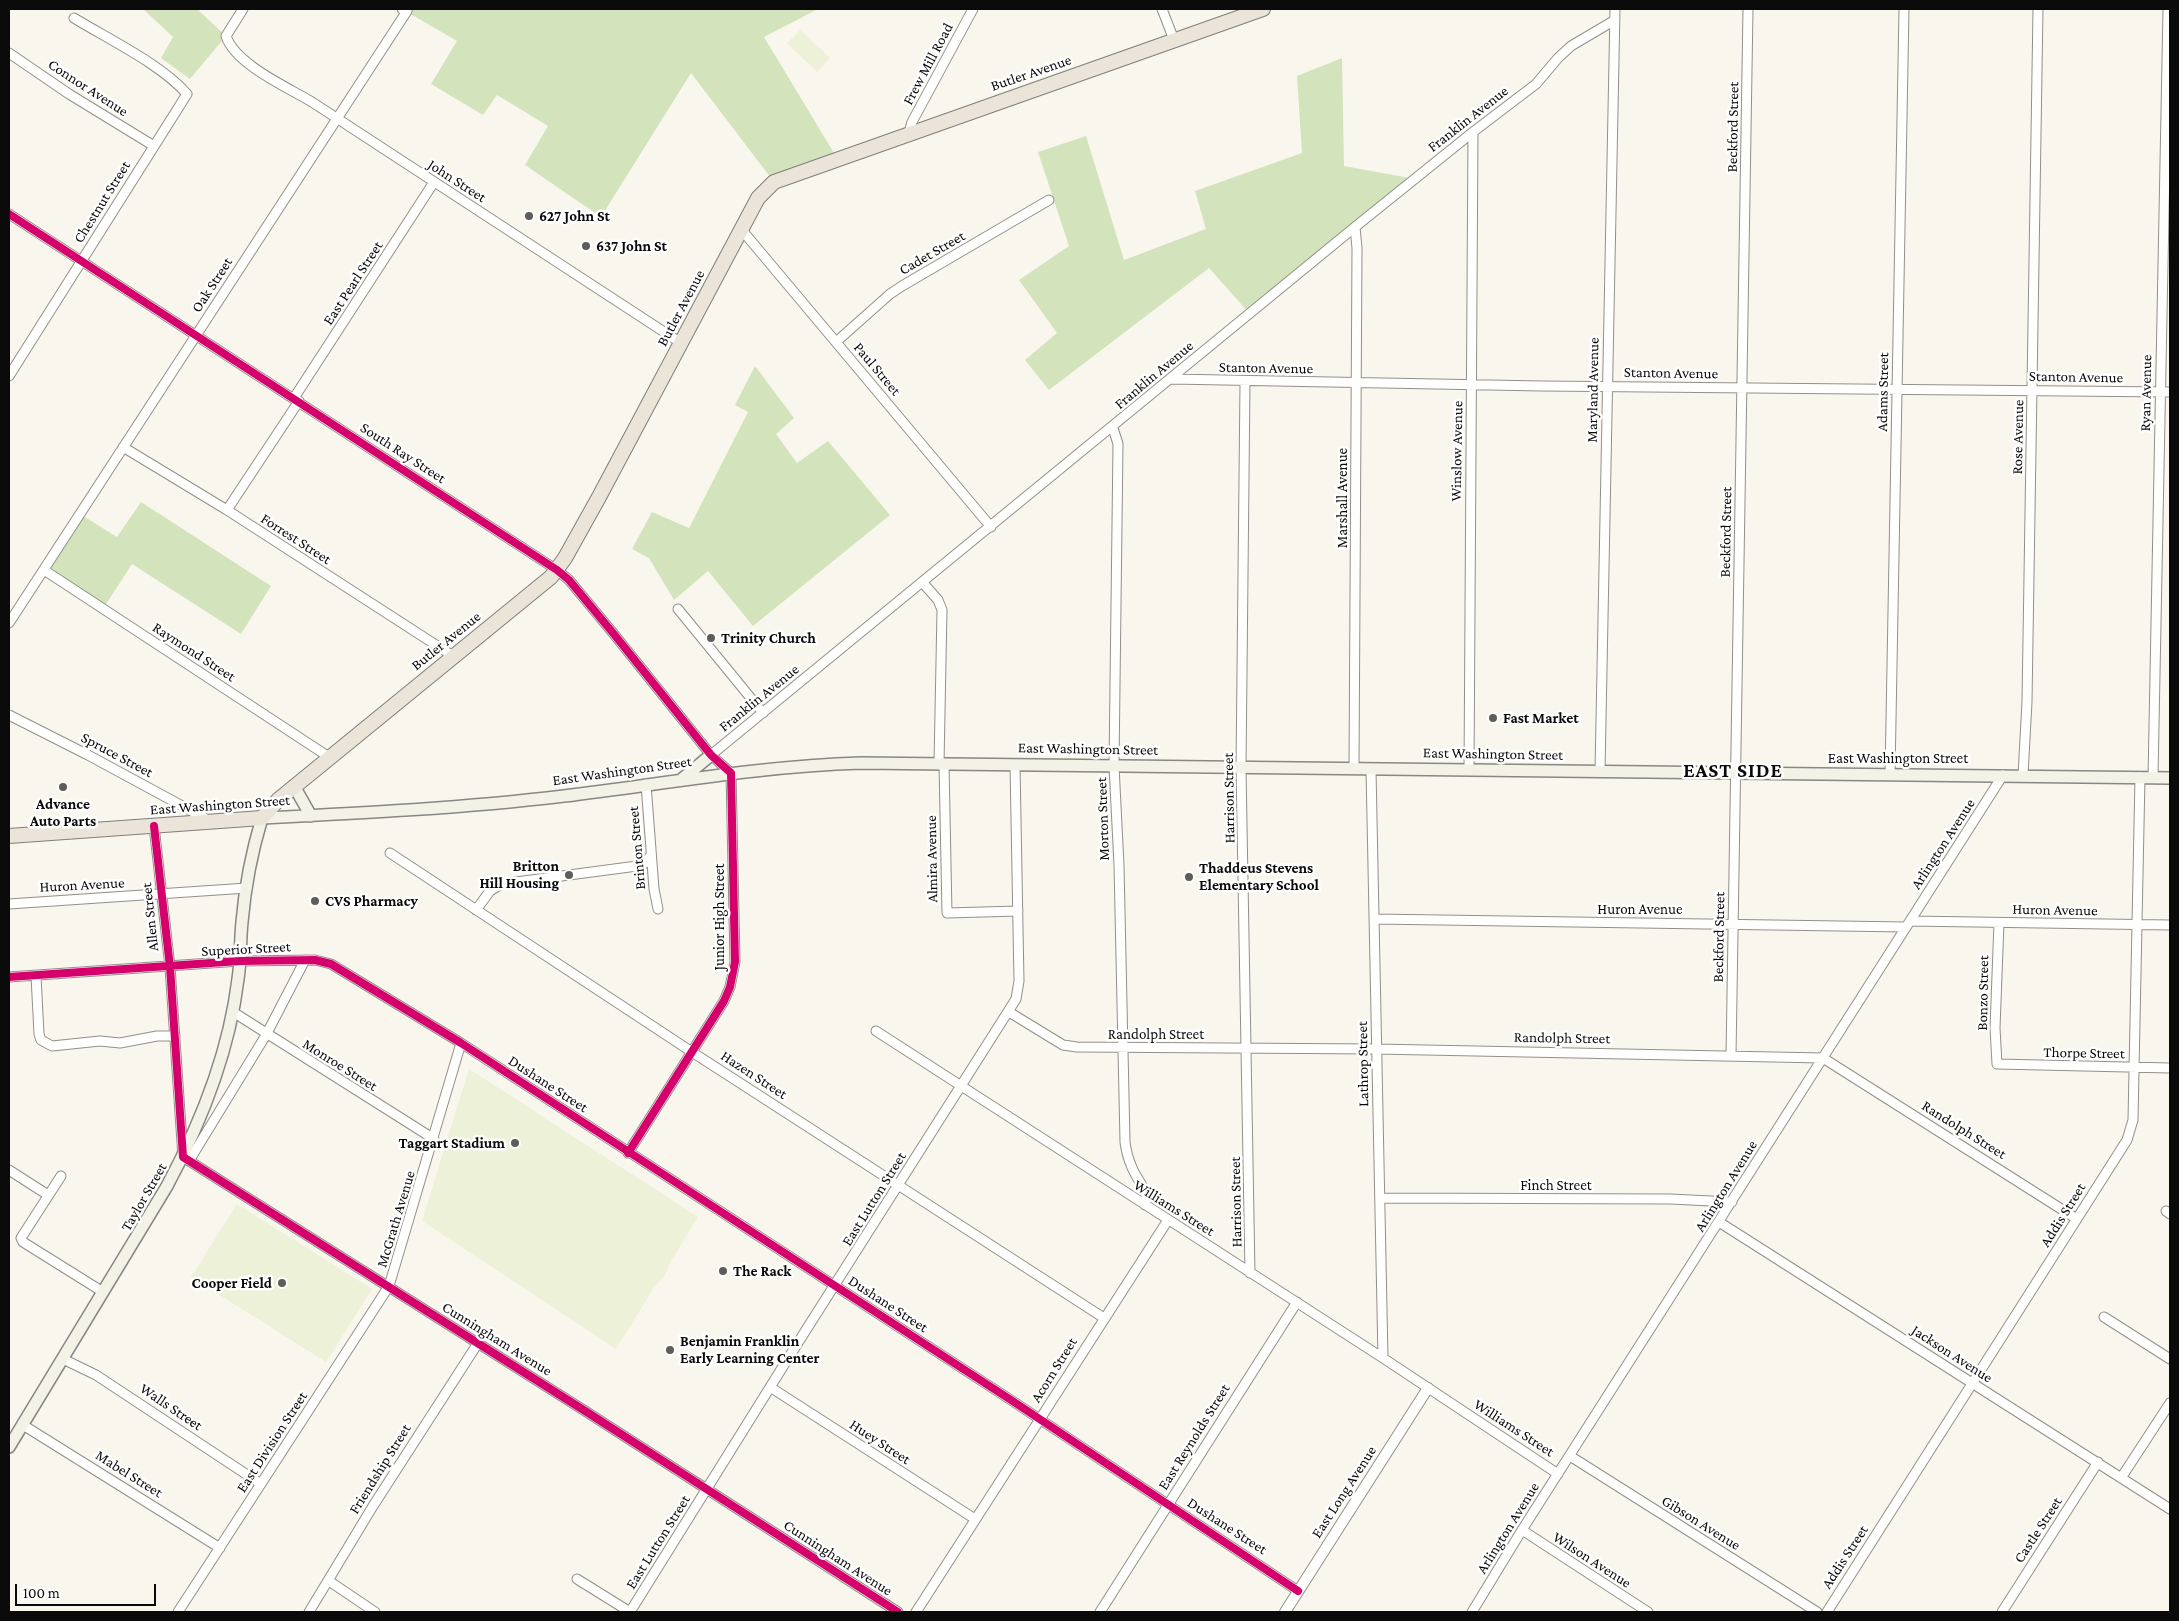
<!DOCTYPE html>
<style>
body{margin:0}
#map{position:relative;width:2179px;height:1621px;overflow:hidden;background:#f9f6ed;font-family:"Crimson Pro",serif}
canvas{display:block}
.frame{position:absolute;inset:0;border:10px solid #0a0a0a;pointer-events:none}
.scale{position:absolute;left:15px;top:1584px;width:141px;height:22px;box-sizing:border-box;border:2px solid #0a0a0a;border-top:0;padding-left:6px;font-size:15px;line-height:18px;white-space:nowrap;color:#0a0a0a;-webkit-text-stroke:4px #fff;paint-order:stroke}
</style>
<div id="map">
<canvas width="2179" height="1621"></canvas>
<div class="frame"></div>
<div class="scale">100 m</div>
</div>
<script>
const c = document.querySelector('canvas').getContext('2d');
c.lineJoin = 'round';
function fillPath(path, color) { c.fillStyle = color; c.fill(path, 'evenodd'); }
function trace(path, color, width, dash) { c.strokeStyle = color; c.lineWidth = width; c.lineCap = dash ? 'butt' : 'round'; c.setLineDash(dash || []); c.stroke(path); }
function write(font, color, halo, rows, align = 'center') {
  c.font = font + ' "Crimson Pro",serif'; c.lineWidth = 5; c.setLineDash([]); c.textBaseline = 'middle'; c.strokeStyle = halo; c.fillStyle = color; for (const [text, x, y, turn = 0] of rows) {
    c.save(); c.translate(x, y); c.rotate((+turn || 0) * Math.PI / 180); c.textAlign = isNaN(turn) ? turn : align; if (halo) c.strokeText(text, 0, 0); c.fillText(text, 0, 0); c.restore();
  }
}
const forest = new Path2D(`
 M143,9H197L226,36L190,79L161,58L173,37Z
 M402,9H818L764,37L837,158L774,182L691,73L601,217L525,165L548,126L497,95L483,115L431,84L457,41Z
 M1342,58L1344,166L1415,179L1250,314L1209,268L1049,390L1025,360L1057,333L1019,280L1069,246L1038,152L1086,136L1124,260L1206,229L1195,191L1302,153L1297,76Z
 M755,366L794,418L776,434L797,463L828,441L890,515L753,626L708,571L674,600L649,558L632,549L652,512L689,528L748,412L735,405Z
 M141,502L271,586L241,634L132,564L103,609L44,570L80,514L117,537Z`);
const pitch = new Path2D(`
 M800,30L830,58L817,72L787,43Z
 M469,1069L698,1217L671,1261L664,1276L655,1286L616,1349L422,1221Z
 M237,1204L372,1289L326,1362L191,1277Z`);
const minor = new Path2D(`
 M243,9L226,36C235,64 287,87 312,102L681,343
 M1162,9L1174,40
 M9,53L69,94L154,146
 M909,133L912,122L973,9
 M9,214L557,570L569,580L613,633L711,755L731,773L735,962L730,987L724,1001L628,1153
 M741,229L991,527
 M836,342L890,294L902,286L1049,200
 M9,376L187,94C161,64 108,39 74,18
 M1171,379L1542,386L2170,392
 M1245,382L1241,768L1250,1273
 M294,398L434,182
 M1113,428L1118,444L1114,766L1119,865L1125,1142C1126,1150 1128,1158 1131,1165C1135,1178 1151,1192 1145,1205
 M123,447L227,510L453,656
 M227,510L299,401
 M44,570L329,757
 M923,583L938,600L942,610L939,764
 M678,609L763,713
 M9,623L407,11L402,9
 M9,715L88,755L210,821
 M711,755L1355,227L1473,132L1536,84L1558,58L1571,46L1615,20
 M944,764L947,913L1018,911
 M1354,769L1357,248L1355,227
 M1371,769L1383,1358
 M1469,770L1473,132
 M1600,771L1615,9
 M1890,775L1904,9
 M2023,775L2027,702L2038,9
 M2153,777L2168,9
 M646,784L654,889L658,909
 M154,826L170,967L183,1157L582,1409L898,1612
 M390,853L692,1052L1104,1318
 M9,904L247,888
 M476,910L490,891L501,884L637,866L645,863L651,855
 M1374,919L1906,927
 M1910,921L2170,925
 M1999,923L1995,1028L1997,1064L2170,1068
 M36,976L39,1034L41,1040L52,1046L100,1041L120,1043L157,1036H175
 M9,977L240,961L315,960L331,964L461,1043L1011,1400L1298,1591
 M233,1012L434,1139
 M1009,1012L1063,1045L1077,1047L1376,1049L1823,1058L2077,1219
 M876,1031L1383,1358L1558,1474
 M1731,1056L1748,9
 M189,1161L266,1035L305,960
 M9,1170L48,1195
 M61,1176L21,1238L23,1242L103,1292
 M1380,1198L1670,1199L1732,1202
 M2166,1211L2170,1214
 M1719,1222L2170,1509
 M2104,1317L2170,1359
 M63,1359L96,1375L261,1484
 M770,1387L975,1519
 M23,1425L220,1548
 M1570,1456L1817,1612
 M2121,1478L2170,1403
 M1522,1530L1648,1612
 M577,1579L630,1612
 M329,1581L375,1612
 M178,1612L389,1286L461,1043
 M309,1612L373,1506L478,1343
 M630,1612L787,1360L1016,999L1019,981L1015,765
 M916,1612L1168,1220
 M1100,1612L1297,1302
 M1472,1612L1522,1530L2003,775
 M1827,1612L2127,1140L2133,1120L2140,777
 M2002,1612L2098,1462`);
const tertiary = new Path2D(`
 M1285,1612L1428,1388`);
const secondary = new Path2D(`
 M682,779L711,755
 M294,786L311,816
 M9,1447L167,1186C202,1121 229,1053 238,979C241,960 240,941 242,922C245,887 252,851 262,818C363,813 464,808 564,796C663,784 761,766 861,763L2170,778`);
const primary = new Path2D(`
 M9,836L262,818L278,800L551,577L565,558L599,497L758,198L774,182L1263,9`);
const cycleway = new Path2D(`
 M9,214L557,570L569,580L613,633L711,755L731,773L735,962L730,987L724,1001L628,1153
 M154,826L170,967L183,1157L582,1409L898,1612
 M9,977L240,961L315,960L331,964L461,1043L1011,1400L1298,1591`);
const markers = [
 [529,216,5,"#5e5d59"],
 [586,246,5,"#5e5d59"],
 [711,638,5,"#5e5d59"],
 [1493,718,5,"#5e5d59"],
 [63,787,5,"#5e5d59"],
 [569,875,5,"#5e5d59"],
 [1189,877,5,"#5e5d59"],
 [315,901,5,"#5e5d59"],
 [515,1143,5,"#5e5d59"],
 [723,1271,5,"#5e5d59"],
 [282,1283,5,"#5e5d59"],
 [670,1350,5,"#5e5d59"]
];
const streetNames = [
 ["Frew Mill Road",928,64,-62],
 ["Butler Avenue",1031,73,-19],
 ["Connor Avenue",88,88,33],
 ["Franklin Avenue",1468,119,-38],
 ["Beckford Street",1733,127,-89],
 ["John Street",457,181,33],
 ["Chestnut Street",102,202,-58],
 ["Cadet Street",932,253,-30],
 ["East Pearl Street",353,283,-57],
 ["Oak Street",212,285,-57],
 ["Butler Avenue",681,308,-62],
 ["Stanton Avenue",1266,368,1],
 ["Paul Street",877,369,50],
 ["Stanton Avenue",1671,373,1],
 ["Franklin Avenue",1154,375,-40],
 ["Stanton Avenue",2076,377,1],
 ["Maryland Avenue",1593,390,-89],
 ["Adams Street",1883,392,-89],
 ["Ryan Avenue",2146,393,-89],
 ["Rose Avenue",2018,437,-89],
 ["Winslow Avenue",1457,451,-89],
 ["South Ray Street",403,453,33],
 ["Marshall Avenue",1342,498,-90],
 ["Beckford Street",1726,532,-89],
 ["Forrest Street",296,539,33],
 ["Butler Avenue",446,641,-39],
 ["Raymond Street",194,652,33],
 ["Franklin Avenue",759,698,-39],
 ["East Washington Street",1088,749,1],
 ["East Washington Street",1493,754,1],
 ["Spruce Street",117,755,28],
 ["East Washington Street",1898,758],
 ["East Washington Street",622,771,-8],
 ["Harrison Street",1229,798,-91],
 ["East Washington Street",220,805,-4],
 ["Morton Street",1103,819,-92],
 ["Arlington Avenue",1943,844,-57],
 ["Brinton Street",637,848,-95],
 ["Almira Avenue",932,859,-91],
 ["Huron Avenue",82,885,-3],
 ["Huron Avenue",1640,909],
 ["Huron Avenue",2055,910,1],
 ["Allen Street",150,917,-96],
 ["Junior High Street",719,917,-90],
 ["Beckford Street",1719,937,-89],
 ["Superior Street",246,949,-3],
 ["Bonzo Street",1983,993,-89],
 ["Randolph Street",1156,1034],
 ["Randolph Street",1562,1038,1],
 ["Thorpe Street",2084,1053,1],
 ["Lathrop Street",1363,1064,-91],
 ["Monroe Street",340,1065,32],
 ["Hazen Street",754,1075,33],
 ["Dushane Street",548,1084,33],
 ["Randolph Street",1964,1130,32],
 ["Finch Street",1556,1185],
 ["Arlington Avenue",1726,1186,-58],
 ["Taylor Street",144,1197,-60],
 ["East Lutton Street",874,1199,-58],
 ["Harrison Street",1236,1202,-91],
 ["Williams Street",1174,1208,32],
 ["Addis Street",2063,1215,-58],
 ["McGrath Avenue",396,1219,-73],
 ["Dushane Street",888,1304,33],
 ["Cunningham Avenue",497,1339,32],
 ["Jackson Avenue",1952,1354,33],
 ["Acorn Street",1054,1370,-58],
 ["Walls Street",171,1407,34],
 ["Williams Street",1514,1428,33],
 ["East Reynolds Street",1194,1437,-58],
 ["East Division Street",272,1442,-57],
 ["Huey Street",880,1442,33],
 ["Friendship Street",380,1469,-58],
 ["Mabel Street",129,1474,32],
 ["East Long Avenue",1344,1492,-57],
 ["Gibson Avenue",1701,1523,32],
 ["Dushane Street",1227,1526,33],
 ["Arlington Avenue",1508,1528,-58],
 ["Castle Street",2038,1530,-57],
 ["East Lutton Street",658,1542,-58],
 ["Addis Street",1845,1557,-57],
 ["Cunningham Avenue",838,1558,33],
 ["Wilson Avenue",1592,1560,33]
];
const poiNames = [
 ["627 John St",539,216],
 ["637 John St",596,246],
 ["Trinity Church",721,638],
 ["Fast Market",1503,718],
 ["Advance",63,804,"center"],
 ["Auto Parts",63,821,"center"],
 ["Britton",559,866,"right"],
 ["Hill Housing",559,883,"right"],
 ["Thaddeus Stevens",1199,868],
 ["Elementary School",1199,885],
 ["CVS Pharmacy",325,901],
 ["Taggart Stadium",505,1143,"right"],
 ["The Rack",733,1271],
 ["Cooper Field",272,1283,"right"],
 ["Benjamin Franklin",680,1341],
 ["Early Learning Center",680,1358]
];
const districtNames = [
 ["EAST SIDE",1733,771]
];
fillPath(forest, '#d3e4bc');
fillPath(pitch, '#ecf1d7');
trace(minor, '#92908c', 11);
trace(tertiary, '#92908c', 12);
trace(secondary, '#888783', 14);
trace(primary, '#7f7e7a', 16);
trace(minor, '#fefefc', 9);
trace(tertiary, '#fefefc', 10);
trace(secondary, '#f3f2e7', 11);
trace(primary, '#eae5d8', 14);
trace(cycleway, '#d6006c', 8);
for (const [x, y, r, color] of markers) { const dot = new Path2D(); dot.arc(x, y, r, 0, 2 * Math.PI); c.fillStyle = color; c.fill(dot); trace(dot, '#fff', 2); }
write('15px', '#0a0a0a', '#fff', streetNames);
write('bold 15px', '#0a0a0a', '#fff', poiNames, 'left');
c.letterSpacing = '1px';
write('bold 20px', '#0a0a0a', '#fff', districtNames);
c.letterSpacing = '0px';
</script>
